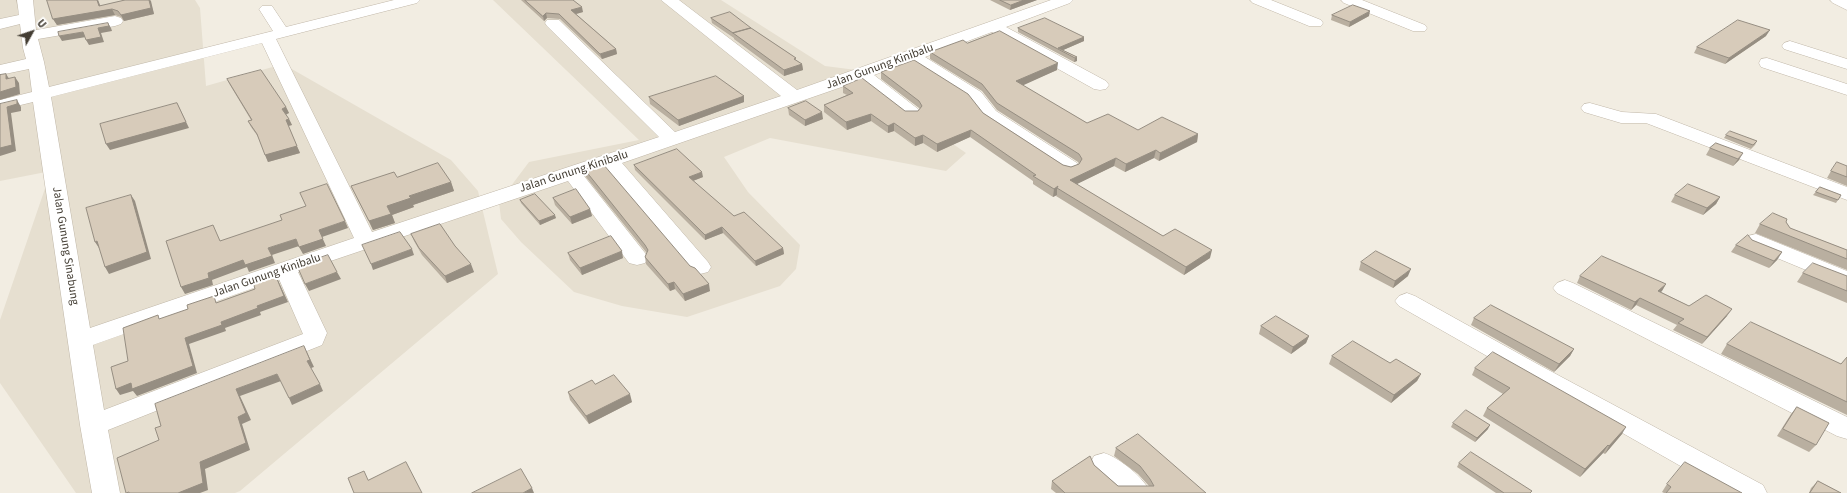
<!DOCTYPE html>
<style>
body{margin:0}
#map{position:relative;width:1847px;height:493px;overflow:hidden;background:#f2ede2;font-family:"Source Sans 3",sans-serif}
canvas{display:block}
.north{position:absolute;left:12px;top:12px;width:40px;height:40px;-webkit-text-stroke:3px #fff;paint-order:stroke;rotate:50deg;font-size:11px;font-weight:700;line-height:16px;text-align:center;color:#433d33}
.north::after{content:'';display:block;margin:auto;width:14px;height:18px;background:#433d33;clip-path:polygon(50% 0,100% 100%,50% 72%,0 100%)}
</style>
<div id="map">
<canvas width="1847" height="493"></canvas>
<div class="north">U</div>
</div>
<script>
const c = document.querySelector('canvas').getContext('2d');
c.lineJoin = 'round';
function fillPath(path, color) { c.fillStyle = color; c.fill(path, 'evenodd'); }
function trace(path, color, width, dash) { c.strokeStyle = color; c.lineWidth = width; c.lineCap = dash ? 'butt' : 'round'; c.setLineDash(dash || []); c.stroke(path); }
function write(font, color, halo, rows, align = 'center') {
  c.font = font + ' "Source Sans 3",sans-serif'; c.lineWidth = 4; c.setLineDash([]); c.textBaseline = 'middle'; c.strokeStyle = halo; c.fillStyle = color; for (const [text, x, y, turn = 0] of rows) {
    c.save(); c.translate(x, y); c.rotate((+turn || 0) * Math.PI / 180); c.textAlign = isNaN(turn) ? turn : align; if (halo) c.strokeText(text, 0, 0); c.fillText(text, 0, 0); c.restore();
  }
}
const residential = new Path2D(`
 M0,0H195L200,8L206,86L283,64L451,160L478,191L498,274L240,491L235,493H76L0,383V320L51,171L0,181Z
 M493,0H721L825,66L864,71L917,119L966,153L946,171L770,138L724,157L748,192L800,245L796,269L780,286L687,317L622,306L574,292L521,242L501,219L499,202L529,162L639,140Z`);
const minor = new Path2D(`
 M17,0H33L36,30L115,16L121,18L123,21L121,24L115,26L38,39L44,62L49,87L273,31L259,9L262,6H272L286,27L394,0H420L417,3L276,39L372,232L659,137L547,26L545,23L547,20H559L675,132L781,96L661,0H679L797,90L1051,0H1073L1070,3L1006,27L1106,81L1109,85L1106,89L1100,90L1094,89L992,32L925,57L981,92L996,111L1077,163L1080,167L1077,171L1070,173L1063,171L984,119L969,100L910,62L874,75L918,109L921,113L918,117L912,118L906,117L859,81L622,163L708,262L711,267L708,272L700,274L692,272L605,169L584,176L645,253L648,258L645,263L637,265L629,263L568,181L298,272L327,333L322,345L108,430L120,493H92L80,425L33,102L0,110V100L32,92L29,69L0,75V65L26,59L23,48L20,24L0,29V19L19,15ZM262,43L354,238L90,328L51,97ZM279,279L303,334L104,410L93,345Z
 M1250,0H1271L1321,20L1323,23L1321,26H1309L1253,3Z
 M1341,0H1362L1425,25L1427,28L1425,31H1413L1344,3Z
 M1830,0H1847V10L1833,3Z
 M1790,41L1847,59V69L1784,49L1782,46L1784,43Z
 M1767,58L1847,84V95L1761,67L1759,63L1761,59Z
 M1590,103L1622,112L1656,114L1847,187V200L1646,123H1621L1584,112L1581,108L1584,104Z
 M1756,234L1847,271V287L1748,246L1745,241L1748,236Z
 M1565,280L1573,283L1847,417V439L1837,436L1557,293L1553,288L1557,283Z
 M1407,293L1415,296L1541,366L1763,485L1767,493H1728L1399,306L1395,301L1399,296Z
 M1104,453C1120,458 1144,478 1151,493H1118L1094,472L1090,464L1094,456Z`);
const wall = new Path2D(`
 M47,0H98L100,6L125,0H150L154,14L124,21L121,17L115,15L57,25L53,19Z
 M521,0H573L583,12L576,14L616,49L617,54L602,59L560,19L547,18L544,21Z
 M990,0H1037L1010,10Z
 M1332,15L1369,16L1349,27L1331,20Z
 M711,18L751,28L796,58V60L802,64L803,70L784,76L734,39V38L712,23Z
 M1018,28L1084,37V41L1063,50L1077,57V61L1074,62L1018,32Z
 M1766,36L1725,64L1694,53L1697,47Z
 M967,43L1057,70L1022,85L1087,123L1138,130L1198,134L1197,142L1159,161L1154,158L1125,172L1114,166L1076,184L1163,236L1210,258L1184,275L1056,196L1057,195L1053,197L1033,184V181L970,137L937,152L923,143L915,146L894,131L888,133L871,121L847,130L824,112V105L847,95L843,93V86L905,111H918L920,109L919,108L881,79V72L983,113L1063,165L1071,167L1079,164L1078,162L997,110L982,91L930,59V52Z
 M227,79L286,107L289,113L286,114L289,119L292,125L288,126L300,153L268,162L259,138L251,127L248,121L251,120L230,85Z
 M744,96V102L679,126L650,104L649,97Z
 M788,108L823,119L805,126L789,115Z
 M1726,135L1757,141L1755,145L1751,149L1724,138Z
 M1716,143L1739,160L1733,166L1706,155L1710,148Z
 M634,165L703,177L693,181L734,216L783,248L784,254L756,266L723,233L705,240L635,170Z
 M1847,166V186L1827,178L1831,171Z
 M585,170L710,291L685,301L675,289L670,291L646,264L645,257L647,253L646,252L586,177Z
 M397,177L451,182L454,191L413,205L414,207L392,215L395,223L373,230L351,186Z
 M1820,187L1841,195L1836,203L1813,195Z
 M1675,195L1720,197L1716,204L1703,215L1671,202Z
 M553,198L590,209L592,216L572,224L555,205Z
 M520,200L556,218L540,225L521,203Z
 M1786,222L1790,228L1847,250V270L1755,233L1760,224Z
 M411,234L455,246L474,272L447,283L422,255L414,241Z
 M1752,240L1782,252L1777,260L1769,268L1731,252L1736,245Z
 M568,253L623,258L582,275L570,260Z
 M1361,262L1408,276L1393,288L1359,270Z
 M1803,273L1847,276V303L1797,282Z
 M1580,276L1666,284L1661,292L1689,306L1727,316L1702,344L1673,330L1677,325L1636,305L1631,310L1577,283Z
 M1474,318L1574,349L1570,356L1554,372L1471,325Z
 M1261,326L1309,336L1306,343L1291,354L1259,334Z
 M1727,344L1841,364L1847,357V415L1721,354Z
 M1332,356L1390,363L1421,374L1417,381L1391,403L1329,364Z
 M1475,368L1622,434L1605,454L1603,453L1580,477L1483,416L1487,408L1503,394L1472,375Z
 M595,384L632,402L589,424L570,400L568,392Z
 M1797,407L1816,445L1809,452L1777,436L1791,414Z
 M1453,423L1488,429L1475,442L1451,427Z
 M1116,448L1206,493H1056L1051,489L1052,481L1094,465L1118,486H1149L1138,474L1114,456Z
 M1459,463L1530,493H1496L1457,467Z
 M1818,481L1841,493H1809L1811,488Z
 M1667,484L1742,493H1664L1662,492Z`);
const shadedWall = new Path2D(`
 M97,0H98L102,10L112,9L115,15L57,25L53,19L99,6Z
 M149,0H150L151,1L154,14L124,21L121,15Z
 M1024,0H1037L1010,10L1011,5Z
 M582,7L583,12L572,15L571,10Z
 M1370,11L1369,16L1349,27L1350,22Z
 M546,13L547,18L544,21L543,16Z
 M108,23L111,28L112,31L101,33L104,42L89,45L86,40L98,28Z
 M1770,30L1766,36L1725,64L1729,58Z
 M83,32L86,37L62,41L59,36Z
 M1084,37V41L1061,51L1058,48Z
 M616,49L617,54L602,59L600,54Z
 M1077,57V61L1074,62L1075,58Z
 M1058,63L1057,70L1015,89L1016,81Z
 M802,64L803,70L784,76V70Z
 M6,74L10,80L6,79Z
 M15,77L19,83L20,94L0,100V92Z
 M744,96V102L679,126L678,120Z
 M17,100L21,107V111L11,113L16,151L0,156V148L7,107Z
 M177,103L189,128L110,150L106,144Z
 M286,107L289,113L285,115L282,109Z
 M822,112L823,119L805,126V120Z
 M871,114V121L847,130L846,122Z
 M289,119L292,125L288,126L300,153L268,162L265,155L286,120Z
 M894,123V131L888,133V126Z
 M971,130L970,137L937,152V144Z
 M1198,134L1197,142L1159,161L1160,153Z
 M923,135V143L915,146V138Z
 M1156,150L1154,158L1125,172L1126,164Z
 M1743,153L1739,160L1733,166L1738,159Z
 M1116,158L1114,166L1069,188L1070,180Z
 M702,172L703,177L690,182L689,177Z
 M451,182L454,191L413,205L414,207L392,215L395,223L373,230L369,221L387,206L409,196Z
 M1058,186L1057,188V195L1053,197L1054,189Z
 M131,195L135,201L151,259L109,274L105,267Z
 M1720,197L1716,204L1703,215L1707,208Z
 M590,209L592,216L572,224L570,217Z
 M555,215L556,218L540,225L539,221Z
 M345,221L348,228L322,237L326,246L303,254L299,247L319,230Z
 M722,227L723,233L705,240V235Z
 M296,239L299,246L272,255L275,263L249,272L247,267L212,280L213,285L185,294L181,287L208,273L268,248Z
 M97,241L101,248H99L95,242Z
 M783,248L784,254L756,266L755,261Z
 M412,249L414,255L373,270L371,264Z
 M1212,250L1210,258L1184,275L1186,267Z
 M622,251L623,258L582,275L580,268Z
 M1782,252L1777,260L1769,268L1774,261Z
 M471,264L474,272L447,283L445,276Z
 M1411,269L1408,276L1393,288L1395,281Z
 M337,272L341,279L309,291L305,284Z
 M275,274L288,302L260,312L261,315L225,328L226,331L189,344L197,373L137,396L133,391L120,395L116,389L185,338L257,306Z
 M674,282L675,289L670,291L668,284Z
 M709,284L710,291L685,301L683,294Z
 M1666,284L1662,291L1654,298L1658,291Z
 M1640,298L1636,305L1631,310L1635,302Z
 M1732,309L1727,316L1702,344L1707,337Z
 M1309,336L1306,343L1291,354L1293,347Z
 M304,346L314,367L311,368L307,361Z
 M1574,349L1570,356L1554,372L1559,364Z
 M277,374L281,381L240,396L251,420L242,424L250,450L205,469L208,490L200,493H178L200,462L238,417L236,389Z
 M1421,374L1417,381L1391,403L1394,395Z
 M320,384L323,391L292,405L289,398Z
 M630,394L632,402L589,424L586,416Z
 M1490,425L1488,429L1475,442L1477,438Z
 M1626,427L1622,434L1605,454L1609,446Z
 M1608,445L1603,453L1580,477L1585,469Z
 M532,488L534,493H523Z`);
const building = new Path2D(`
 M47,0H97L99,6L125,0H149L151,8L121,15L118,11L112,9L53,19Z
 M525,0H573L582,7L571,10L616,49L600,54L559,14L546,13L543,16Z
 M1000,0H1024L1011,5Z
 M1353,5L1370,11L1350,22L1332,15Z
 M730,12L751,28L733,33L711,18Z
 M1045,18L1084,37L1058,48L1077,57L1075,58L1018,28Z
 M1738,20L1770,30L1729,58L1697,47Z
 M108,23L109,26L98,28L101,37L86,40L83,32L59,36L58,32Z
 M751,28L796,58L794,59L802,64L784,70L733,33Z
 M1000,31L1058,63L1016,81L1087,123L1108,114L1138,130L1162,117L1198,134L1160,153L1156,150L1126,164L1116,158L1070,180L1163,236L1175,229L1212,250L1186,267L1057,188L1058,186L1054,189L1033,176L1036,175L971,130L937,144L923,135L915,138L894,123L888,126L871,114L846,122L824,105L853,93L843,86L862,78L905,111H918L922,106L919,101L881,72L914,60L968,94L983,113L1063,165L1071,167L1079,164L1082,159L1079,154L997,103L982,84L930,52L963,40L967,43Z
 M261,70L286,107L282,109L289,119L286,120L297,146L265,155L257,134L248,121L252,120L227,79Z
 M6,74V79L15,77L16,87L0,92V75Z
 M716,76L744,96L678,120L649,97Z
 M17,100V104L7,107L12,145L0,148V104Z
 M806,101L822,112L805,120L788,108Z
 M177,103L186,122L106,144L100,124Z
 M1730,131L1757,141L1753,145L1726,135Z
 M1716,143L1743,153L1738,159L1710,148Z
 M677,149L702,172L689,177L734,216L744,212L783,248L755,261L722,227L705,235L634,165Z
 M1837,162L1847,166V177L1831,171Z
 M438,163L451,182L409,196L411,198L387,206L391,214L369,221L351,186L394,172L397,177Z
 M603,164L690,266L695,268L709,284L683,294L674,282L668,284L645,257L648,250L645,245L585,170Z
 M327,184L345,221L319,230L323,239L299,247L296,239L268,248L272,256L245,265L243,260L208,273L209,278L181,287L166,241L213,225L220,241L282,220L280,215L306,206L300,193Z
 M1688,184L1720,197L1707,208L1675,195Z
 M1820,187L1841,195L1838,200L1816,192Z
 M576,189L590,209L570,217L553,198Z
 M535,194L555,215L539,221L520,200Z
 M131,195L147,252L105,267L97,241L95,242L86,208Z
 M1773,213L1787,219L1786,222L1790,228L1847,250V259L1760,224Z
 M440,224L455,246L471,264L445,276L419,248L411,234Z
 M400,232L412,249L371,264L362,245Z
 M1748,235L1752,240L1782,252L1774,261L1736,245Z
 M611,236L622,251L580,268L568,253Z
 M1376,251L1411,269L1395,281L1361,262Z
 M328,255L337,272L305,284L298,268L306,265V263Z
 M1602,256L1666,284L1658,291L1689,306L1706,295L1732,309L1707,337L1678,323L1684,319L1640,298L1635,302L1580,276Z
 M1813,263L1847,276V291L1803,273Z
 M275,274L284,296L257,306L258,308L221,322L222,325L185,338L193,366L132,389L131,383L116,389L111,367L128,361L123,328L158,315L159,319L188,309L187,305L214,296L216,303L255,289L253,282Z
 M1491,305L1574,349L1559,364L1474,318Z
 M1276,316L1309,336L1293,347L1261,326Z
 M1751,322L1841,364L1847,357V402L1727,344Z
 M1353,341L1390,363L1396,359L1421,374L1394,395L1332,356Z
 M304,346L310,360L307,361L320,384L289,398L277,374L236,389L246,413L238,417L246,443L200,462L203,483L178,493H129V492L126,493L117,458L159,440L155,428L161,426L155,404Z
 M1493,352L1626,427L1609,446L1608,445L1585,469L1487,408L1510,388L1475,368Z
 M614,375L630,394L586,416L568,392L592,380L595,384Z
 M1797,407L1829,423L1816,445L1783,429Z
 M1466,410L1490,425L1477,438L1453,423Z
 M1138,434L1206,493H1065L1052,481L1090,456L1094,465L1118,486H1154L1150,479L1140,466L1116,448Z
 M1471,452L1532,491L1530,493H1504L1459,463Z
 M406,462L422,493H354L348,478L364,471L368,480Z
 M1685,462L1742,493H1666L1671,487L1667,484Z
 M521,469L532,488L523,493H472Z
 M1818,481L1841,493H1810Z`);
const streetNames = [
 ["Jalan Gunung Kinibalu",880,67,-20],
 ["Jalan Gunung Kinibalu",574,172,-18],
 ["Jalan Gunung Sinabung",65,246,81],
 ["Jalan Gunung Kinibalu",267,276,-19]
];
fillPath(residential, '#e6dfd0');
trace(minor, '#c0b7a8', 1);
fillPath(minor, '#fff');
fillPath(wall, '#b9afa0');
fillPath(shadedWall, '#968e82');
fillPath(building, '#d7cbba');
trace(building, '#968e82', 1);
write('12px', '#433d33', '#fff', streetNames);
</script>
